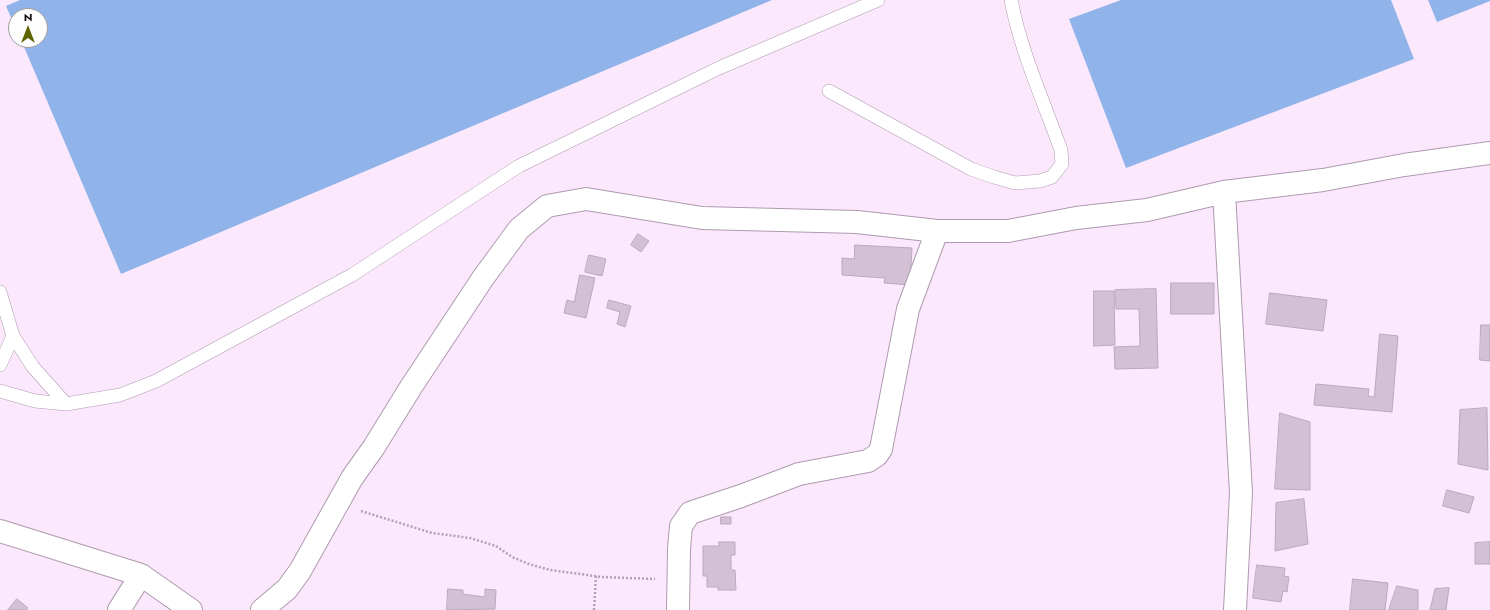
<!DOCTYPE html>
<style>
body{margin:0}
#map{position:relative;width:1490px;height:610px;overflow:hidden;background:#fce8fd;font-family:Jost,sans-serif}
canvas{display:block}
.north{position:absolute;left:8px;top:8px;width:40px;height:40px;box-sizing:border-box;background:#fdfdfd;border:1px solid #9e9c9e;border-radius:50%;rotate:0deg;font-size:11px;font-weight:700;line-height:16px;text-align:center;color:#100a10}
.north::after{content:'';display:block;margin:auto;width:14px;height:18px;background:#5e6400;clip-path:polygon(50% 0,100% 100%,50% 72%,0 100%)}
</style>
<div id="map">
<canvas width="1490" height="610"></canvas>
<div class="north">N</div>
</div>
<script>
const c = document.querySelector('canvas').getContext('2d');
c.lineJoin = 'round';
function fillPath(path, color) { c.fillStyle = color; c.fill(path, 'evenodd'); }
function trace(path, color, width, dash) { c.strokeStyle = color; c.lineWidth = width; c.lineCap = dash ? 'butt' : 'round'; c.setLineDash(dash || []); c.stroke(path); }
const water = new Path2D(`
 M20,0H772L121,274L21,40H40V16H16V29L6,6Z
 M1121,0H1391L1414,59L1126,168L1069,19Z
 M1428,0H1490V1L1437,22Z`);
const building = new Path2D(`
 M638,234L649,241L641,252L631,245Z
 M855,245L912,248L910,285L884,283L885,278L842,275V258L854,259Z
 M589,255L606,259L602,276L585,272Z
 M580,275L595,278L586,318L564,313L567,300L574,302Z
 M1171,283H1214V314H1171Z
 M1156,289L1158,368L1115,369L1114,347L1140,346L1139,309H1116L1115,290Z
 M1094,291H1114L1115,345L1094,346Z
 M1270,293L1327,300L1323,331L1266,324Z
 M609,300L631,306L625,327L617,324L620,312L607,308Z
 M1481,325H1490V361L1480,360Z
 M1380,334L1398,336L1392,412L1314,405L1316,384L1369,389L1368,396L1374,397Z
 M1487,408L1488,470L1458,464L1460,410Z
 M1280,413L1310,422V490L1275,489Z
 M1447,490L1474,497L1469,513L1443,506Z
 M1304,499L1308,544L1275,551L1276,503Z
 M721,517H731V524H721Z
 M719,542H735V555H731V570H735L736,590H718V587H707V576H703V546H719Z
 M1490,542V564H1475V543Z
 M1257,565L1285,568L1284,576L1289,577L1287,592L1283,591L1281,602L1253,598Z
 M1353,579L1388,583L1385,610H1350Z
 M1397,586L1418,590V610H1389Z
 M1449,588L1446,610H1430L1435,589Z
 M448,589L463,590V594L485,597V589L496,590L495,609L447,610Z
 M17,599L28,608L26,610H8Z`);
const path = new Path2D(`
 M361,511L432,533L470,538L496,546L512,557L529,564L550,570L602,577L655,579
 M594,610L596,576`);
const lane = new Path2D(`
 M829,91L971,169L994,177L1015,183L1040,181L1052,177L1062,164L1061,150C1043,100 1021,52 1011,0
 M0,292L13,336L33,367L66,404L120,395L156,381L352,275L519,166L719,68L878,0
 M0,365L13,336
 M0,391L35,401L66,404`);
const street = new Path2D(`
 M1224,192L1241,493L1235,610
 M0,531L141,575L191,610
 M119,610L141,575
 M262,610L287,589L300,571L352,478L374,447L411,387L483,278L519,229L547,206L586,199L702,218L857,222L937,231H1008L1076,218L1147,210L1224,192L1323,180L1404,165L1490,153
 M678,610L679,549L681,526L690,513L741,496L799,474L868,461L877,455L881,449L908,309L937,231`);
fillPath(water, '#90b4ea');
fillPath(building, '#d4c0d5');
trace(building, '#bba8bc', 1);
trace(lane, '#ad9bae', 14);
trace(street, '#ad9bae', 24);
trace(path, '#b1a1b1', 2.5, [2, 2]);
trace(lane, '#fff', 13);
trace(street, '#fff', 22);
</script>
